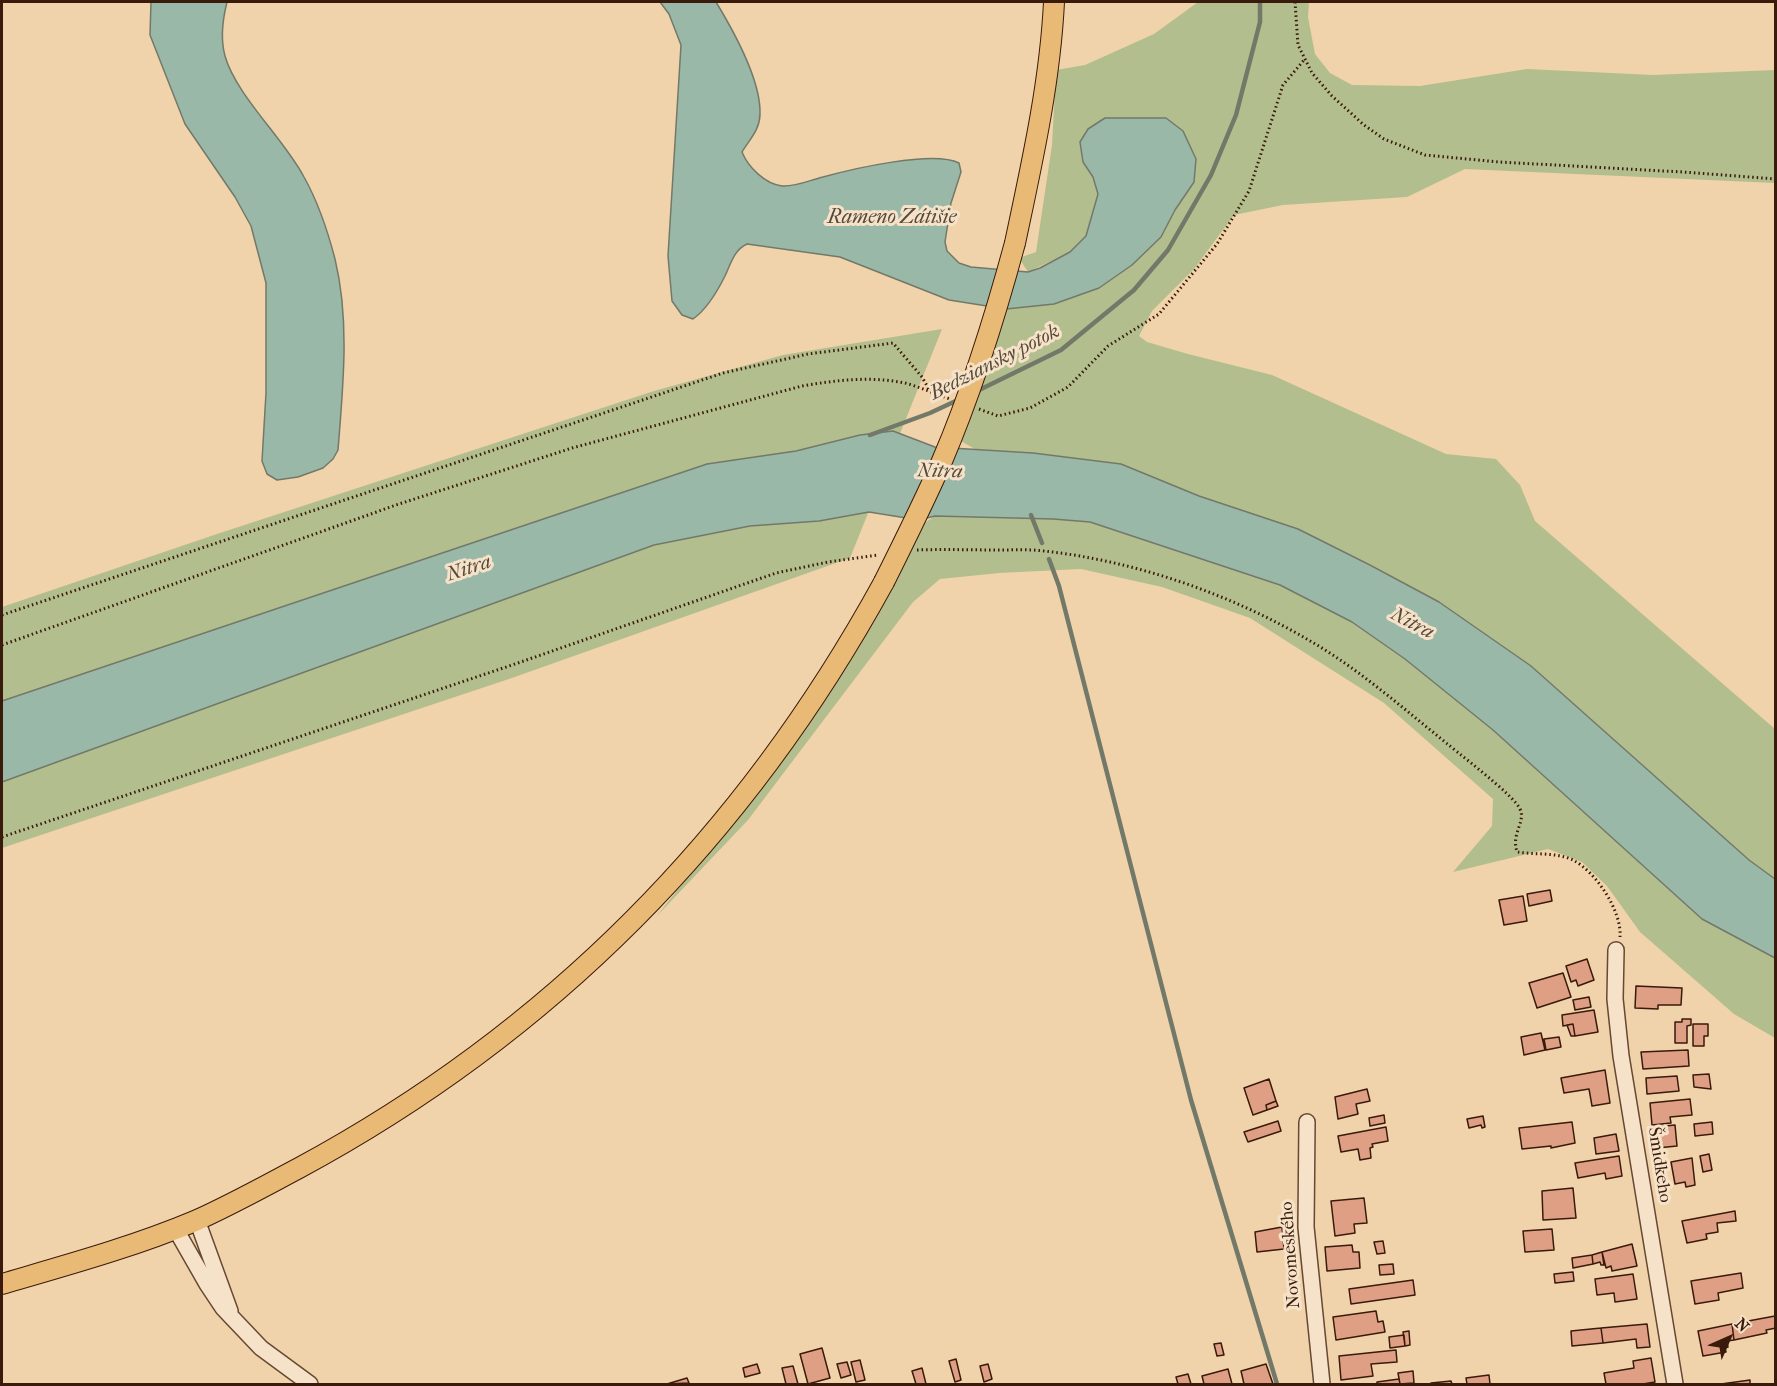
<!DOCTYPE html>
<meta charset="utf-8">
<style>
body{margin:0}
#map{position:relative;width:1777px;height:1386px;overflow:hidden;background:#f0d3aa;font-family:"IM FELL French Canon",serif}
canvas{display:block}
.frame{position:absolute;inset:0;border:3px solid #391a0b;pointer-events:none}
.north{position:absolute;left:1699px;top:1308px;width:60px;height:60px;-webkit-text-stroke:4px #f5e2c8;paint-order:stroke;rotate:45deg;font-size:16px;font-weight:700;line-height:24px;text-align:center;color:#391a0b}
.north::after{content:'';display:block;margin:auto;width:21px;height:27px;background:#391a0b;clip-path:polygon(50% 0,100% 100%,50% 72%,0 100%)}
</style>
<div id="map">
<canvas width="1777" height="1386"></canvas>
<div class="frame"></div>
<div class="north">N</div>
</div>
<script>
const c = document.querySelector('canvas').getContext('2d');
c.lineJoin = 'round';
function fillPath(path, color) { c.fillStyle = color; c.fill(path, 'evenodd'); }
function trace(path, color, width, dash) { c.strokeStyle = color; c.lineWidth = width; c.lineCap = dash ? 'butt' : 'round'; c.setLineDash(dash || []); c.stroke(path); }
function write(font, color, halo, rows, align = 'center') {
  c.font = font + ' "IM FELL French Canon",serif'; c.lineWidth = 6; c.setLineDash([]); c.textBaseline = 'middle'; c.strokeStyle = halo; c.fillStyle = color; for (const [text, x, y, turn = 0] of rows) {
    c.save(); c.translate(x, y); c.rotate((+turn || 0) * Math.PI / 180); c.textAlign = isNaN(turn) ? turn : align; if (halo) c.strokeText(text, 0, 0); c.fillText(text, 0, 0); c.restore();
  }
}
const green = new Path2D(`
 M1198,2H1309L1308,17L1315,54L1330,73L1352,85L1420,86L1527,69L1653,75L1775,70V183L1465,169L1407,197L1283,205L1234,215L1194,269L1152,311L1139,336L1147,342L1188,354L1272,375L1446,454L1496,459L1520,485L1535,521L1775,729V879L1749,860L1531,666L1439,602L1372,565L1298,529L1199,496L1121,464L1033,453L975,449L957,439L995,330L1006,309L1051,304L1099,288L1132,265L1161,237L1175,210L1194,182L1196,159L1183,131L1166,118H1105L1083,162L1093,177L1098,195L1086,236L1070,252L1028,272L1019,258L1036,252L1052,145L1056,70L1085,65L1154,34Z
 M942,329L850,558L509,679L2,848V607L217,534L654,391L783,355Z
 M935,516L1053,519L1090,522L1280,585L1352,622L1405,659L1493,730L1702,919L1775,958V1038L1734,1014L1640,932L1607,886L1582,862L1548,849L1453,872L1492,826L1493,799L1384,703L1250,618L1162,587L1081,569L999,573L940,579L913,602L748,820L655,918L721,836L917,528Z`);
const water = new Path2D(`
 M151,2H227C223,18 220,38 225,56C236,95 284,139 304,177C318,202 328,232 335,259C350,321 343,386 338,450L333,459L323,468L298,477L277,480L267,474L262,461L266,393V283L251,226L235,197L185,124L150,35Z
 M660,2H716C733,30 761,80 760,114C760,130 749,140 742,152C748,167 765,184 782,186C796,187 810,180 823,177C852,169 933,150 959,163L961,172L951,203L945,242L947,251L959,263L971,267L1028,272L1040,268L1070,252L1086,236L1098,194L1093,177L1083,162L1080,142L1088,129L1105,118H1166L1183,131L1196,159L1194,182L1175,210L1161,237L1132,265L1099,288L1054,304L1006,309L949,300L840,257L747,244C734,250 731,263 725,276C718,290 706,310 693,319L682,315L672,301L668,256L681,45L669,14Z
 M893,431L935,447L1033,453L1121,464L1199,496L1298,529L1370,565L1439,602L1531,666L1749,860L1775,879V958L1702,919L1493,730L1405,659L1352,622L1280,585L1090,522L1053,519L935,516L919,520L869,512L819,521L750,526L654,545L2,782V701L707,464L796,451L860,435Z`);
const stream = new Path2D(`
 M975,392L1061,350L1134,290L1168,250L1211,175L1236,115L1260,22V2
 M870,435L930,413L960,399
 M1031,515L1042,543
 M1049,559L1059,586L1191,1100L1277,1384`);
const building = new Path2D(`
 M1550,890L1552,901L1529,906L1527,894Z
 M1523,896L1527,921L1504,925L1499,900Z
 M1587,959L1594,980L1578,986L1576,980L1571,982L1566,966Z
 M1563,973L1571,997L1537,1008L1529,983Z
 M1636,986L1682,988L1681,1005H1658V1009L1635,1008Z
 M1589,997L1591,1007L1575,1010L1573,1000Z
 M1594,1010L1598,1032L1575,1036L1573,1024L1563,1026L1562,1015Z
 M1682,1019H1691V1025L1687,1026V1043H1675V1022H1682Z
 M1573,1024L1575,1036H1571L1567,1025Z
 M1693,1024H1708V1036H1704V1046H1693Z
 M1541,1033L1545,1050L1524,1055L1521,1037Z
 M1559,1037L1561,1047L1546,1050L1544,1039Z
 M1688,1050L1689,1066L1643,1069L1641,1052Z
 M1605,1070L1610,1103L1592,1106L1589,1089L1564,1093L1561,1078Z
 M1709,1074L1711,1089L1694,1087L1693,1075Z
 M1677,1076L1679,1091L1647,1094L1646,1078Z
 M1269,1079L1276,1101L1266,1105L1267,1110L1253,1115L1244,1088Z
 M1367,1089L1370,1101L1356,1104L1358,1114L1338,1119L1335,1097Z
 M1690,1099L1692,1115L1670,1117L1671,1123L1652,1125L1650,1103Z
 M1276,1101L1278,1106L1267,1110L1266,1105Z
 M1384,1115L1385,1123L1370,1126L1369,1118Z
 M1483,1116L1485,1127L1482,1128L1481,1125L1469,1128L1467,1119Z
 M1278,1121L1281,1131L1248,1142L1244,1132Z
 M1572,1122L1575,1143L1551,1148V1146L1522,1149L1519,1128Z
 M1712,1122L1713,1134L1695,1136L1694,1124Z
 M1675,1125L1677,1146L1657,1148L1655,1127Z
 M1386,1127L1388,1141L1372,1144L1373,1147L1370,1148L1371,1158L1360,1160L1358,1149L1341,1152L1338,1136Z
 M1616,1134L1619,1151L1596,1154L1594,1138Z
 M1709,1154L1712,1170L1703,1172L1700,1156Z
 M1619,1156L1622,1176L1606,1179L1605,1173L1578,1178L1575,1163Z
 M1692,1158L1695,1185L1686,1187L1685,1182L1675,1184L1671,1162Z
 M1573,1188L1576,1218L1543,1220L1542,1191Z
 M1364,1198L1367,1223L1354,1224L1355,1233L1335,1236L1331,1201Z
 M1735,1211L1736,1221L1717,1223L1718,1232L1706,1234L1707,1239L1687,1243L1682,1221Z
 M1282,1227L1284,1249L1257,1252L1255,1232Z
 M1552,1229L1554,1250L1525,1252L1523,1231Z
 M1383,1241L1385,1253L1377,1254L1374,1242Z
 M1632,1244L1637,1266L1612,1271L1611,1266L1606,1268L1602,1252Z
 M1352,1245L1353,1252H1359L1360,1268L1327,1271L1325,1247Z
 M1602,1252L1604,1265H1601L1600,1262L1593,1264L1592,1255Z
 M1592,1255L1593,1264L1573,1268L1572,1258Z
 M1393,1264L1394,1274L1380,1275L1379,1265Z
 M1573,1272L1574,1281L1555,1283L1554,1274Z
 M1741,1273L1743,1288L1718,1293L1719,1300L1695,1304L1691,1281Z
 M1633,1274L1637,1299L1615,1302L1614,1293L1597,1295L1595,1279Z
 M1413,1280L1415,1295L1351,1304L1349,1289Z
 M1376,1311L1378,1322L1383,1321L1385,1332L1336,1340L1333,1317Z
 M1775,1316L1776,1328L1766,1330L1767,1333L1734,1340L1732,1324Z
 M1647,1324L1650,1347L1637,1348L1636,1339L1603,1343L1601,1328Z
 M1732,1324L1734,1340L1727,1341L1728,1347L1725,1348L1726,1352L1703,1356L1698,1331Z
 M1601,1328L1603,1343L1572,1346L1571,1331Z
 M1409,1331L1410,1345L1405,1346L1403,1332Z
 M1404,1335L1405,1346L1390,1348L1389,1337Z
 M1221,1343L1224,1355L1217,1356L1214,1344Z
 M822,1348L830,1378L808,1384L800,1354Z
 M1396,1350L1397,1362L1371,1364L1373,1376L1341,1380L1339,1356Z
 M1651,1358L1655,1382L1643,1384H1606L1604,1373L1634,1368L1633,1361Z
 M956,1359L961,1380L955,1382L949,1361Z
 M860,1360L865,1380L856,1382L851,1362Z
 M847,1362L851,1375L841,1378L837,1364Z
 M757,1364L760,1373L745,1377L743,1368Z
 M988,1364L992,1379L984,1382L980,1366Z
 M1266,1364L1273,1384H1244L1241,1371Z
 M793,1366L798,1384H786L782,1368Z
 M922,1368L926,1384H916L912,1371Z
 M1228,1369L1232,1384H1204L1202,1376Z
 M1413,1371L1414,1383L1400,1384L1398,1373Z
 M1188,1374L1191,1384H1178L1176,1377Z
 M1489,1375L1490,1384H1467L1466,1378Z
 M687,1378L689,1383L667,1384Z
 M1399,1379L1400,1384H1377V1382Z
 M1750,1380V1384H1721Z
 M1451,1381L1452,1384H1431V1383Z`);
const path = new Path2D(`
 M1295,2L1298,45L1312,73L1332,96L1364,125L1384,139L1425,155L1499,162L1683,172L1776,179
 M979,409L998,416L1030,408L1068,387L1108,346L1159,314L1217,244L1249,191L1283,85L1304,60
 M917,550C945,549 972,550 999,550C1014,550 1029,549 1044,551C1136,561 1233,595 1312,642C1358,669 1398,704 1439,737C1454,750 1514,795 1520,809C1526,822 1511,833 1517,852C1535,855 1556,852 1573,860C1596,872 1622,911 1620,937
 M2,615L723,373L808,354L893,343L922,377L930,391
 M2,645L399,504L572,448L802,386C837,380 871,376 905,383C920,387 935,394 950,399
 M2,837L515,664L776,573L828,562L878,555`);
const minor = new Path2D(`
 M1616,950L1615,999L1621,1056L1675,1384
 M1307,1122L1306,1227L1322,1384
 M197,1220L230,1311
 M175,1228L207,1284L223,1308L261,1348L310,1384`);
const major = new Path2D(`
 M1015,243C1032,163 1050,83 1054,2
 M2,1284C67,1265 133,1247 195,1221C231,1205 265,1186 299,1168C553,1031 746,834 884,582`);
const majorBridge = new Path2D(`
 M884,582C904,542 924,502 942,461C972,391 995,317 1015,243`);
const streetNames = [
 ["Šmidkeho",1659,1165,81],
 ["Novomeského",1291,1255,-94]
];
const waterNames = [
 ["Rameno Zátišie",892,218],
 ["Bedziansky potok",995,363,-27],
 ["Nitra",940,472,2],
 ["Nitra",469,569,-18],
 ["Nitra",1412,624,28]
];
fillPath(green, '#b3be8e');
fillPath(water, '#9ab8a8');
trace(water, '#737969', 1.5);
trace(stream, '#737969', 4.5);
fillPath(building, '#df9f84');
trace(building, '#391a0b', 1.5);
trace(minor, '#674833', 18);
trace(major, '#391a0b', 22);
trace(path, '#391a0b', 3, [1.5, 3]);
trace(minor, '#f5e2c8', 15);
trace(major, '#e8ba75', 20);
trace(majorBridge, '#391a0b', 22, []);
trace(majorBridge, '#e8ba75', 20);
write('18px', '#391a0b', '#f5e2c8', streetNames);
write('italic 20px', '#56493a', '#f5e2c8', waterNames);
</script>
